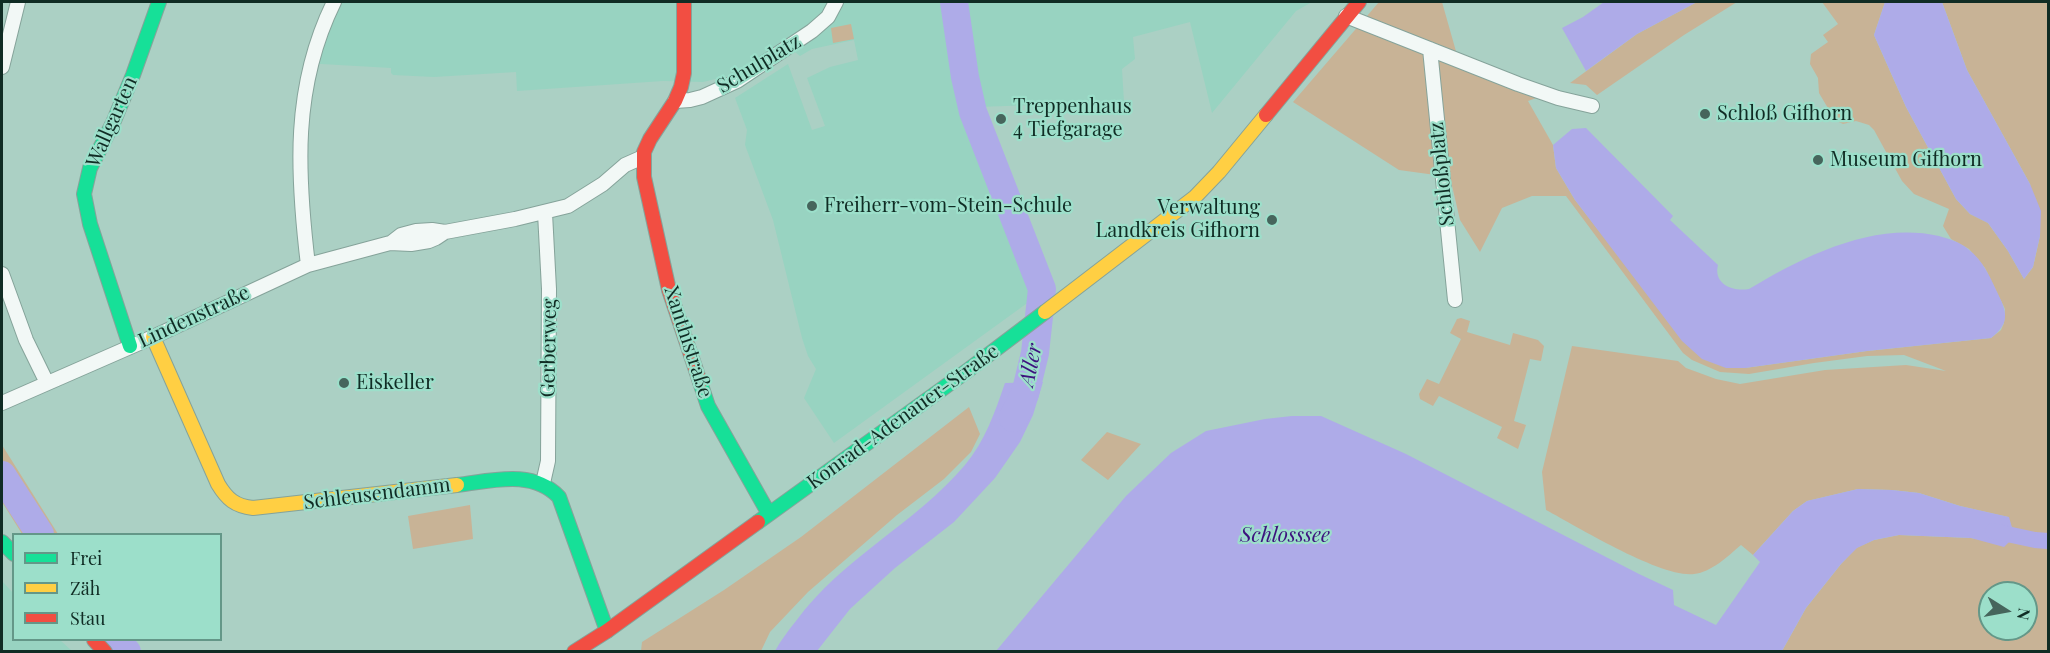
<!DOCTYPE html>
<meta charset="utf-8">
<style>
body{margin:0}
#map{position:relative;width:2050px;height:653px;overflow:hidden;background:#abd0c4;font-family:"Playfair Display",serif}
canvas{display:block}
.frame{position:absolute;inset:0;border:3px solid #102c24;pointer-events:none}
.legend{position:absolute;left:12px;top:533px;width:210px;height:108px;box-sizing:border-box;background:#9cdfca;border:2px solid #649788;margin:0;padding:8px 10px;list-style:none;font-size:18px;color:#102c24}
.legend li{display:flex;align-items:center;gap:12px;height:30px}
.legend b{width:30px;border:2px solid #649788}
.north{position:absolute;left:1978px;top:581px;width:60px;height:60px;box-sizing:border-box;background:#9cdfca;border:2px solid #649788;border-radius:50%;rotate:101deg;font-size:16px;font-weight:700;line-height:24px;text-align:center;color:#102c24}
.north::after{content:'';display:block;margin:auto;width:21px;height:27px;background:#46655c;clip-path:polygon(50% 0,100% 100%,50% 72%,0 100%)}
</style>
<div id="map">
<canvas width="2050" height="653"></canvas>
<div class="frame"></div>
<ul class="legend">
<li><b style="height:8px;background:#16e098"></b>Frei</li>
<li><b style="height:8px;background:#ffcf43"></b>Zäh</li>
<li><b style="height:8px;background:#f24e42"></b>Stau</li>
</ul>
<div class="north">N</div>
</div>
<script>
const c = document.querySelector('canvas').getContext('2d');
c.lineJoin = 'round';
function fillPath(path, color) { c.fillStyle = color; c.fill(path, 'evenodd'); }
function trace(path, color, width, dash) { c.strokeStyle = color; c.lineWidth = width; c.lineCap = dash ? 'butt' : 'round'; c.setLineDash(dash || []); c.stroke(path); }
function write(font, color, halo, rows, align = 'center') {
  c.font = font + ' "Playfair Display",serif'; c.lineWidth = 4.5; c.setLineDash([]); c.textBaseline = 'middle'; c.strokeStyle = halo; c.fillStyle = color; for (const [text, x, y, turn = 0] of rows) {
    c.save(); c.translate(x, y); c.rotate((+turn || 0) * Math.PI / 180); c.textAlign = isNaN(turn) ? turn : align; if (halo) c.strokeText(text, 0, 0); c.fillText(text, 0, 0); c.restore();
  }
}
const built = new Path2D(`
 M326,2H1312L1296,11L1212,113L1190,22L1133,37L1135,59L1122,69L1124,102L977,107L967,35L951,37L963,109L1037,296L834,443L804,398L816,369L808,356L802,338L773,220L745,145L747,130L735,98L788,64L812,130L825,126L807,78L830,67L858,60L854,40L812,49L800,56L783,43L728,76L703,82L663,81L517,91L516,72L434,77L393,75L391,73V68L304,63Z
 M2,581L13,593L14,640H60L72,651H2Z`);
const green = new Path2D(`
 M1379,2H1442L1461,69L1539,97L1528,101L1553,145L1556,168L1575,200L1630,270L1745,368L1867,351L1991,338L2001,330L2004,323L2005,309L1985,268L1969,249L1951,239L1943,226L1949,209L1914,194L1902,181L1874,130L1869,125L1856,121L1843,124L1835,120L1819,93L1818,78L1810,64L1811,54L1828,42L1823,35L1838,24L1822,2H1885L1874,35L1906,107L1956,199L1970,214L1988,223L2008,251L2024,279L2033,267L2040,236L2030,184L1967,70L1942,2H2048V651H1782L1806,608L1841,564L1856,548L1874,540L1899,535L1971,538L2006,544C2016,536 2012,527 2008,517L1960,506L1919,493L1892,490L1858,489L1807,501L1793,511L1753,555L1741,545C1728,556 1712,572 1694,574C1661,578 1578,527 1546,510L1542,472L1572,346L1678,361L1686,368L1716,379L1740,384L1825,370L1906,365L1946,371L1904,355L1867,356L1814,363L1749,374L1720,372L1692,360L1683,353L1566,196H1532L1502,208L1480,252L1460,220L1450,177L1399,170L1293,102ZM1990,593H2026V629H1990Z
 M1697,2H1737L1684,35L1597,95L1586,85L1570,83L1637,34Z
 M851,24L854,39L833,43L831,28Z
 M1461,318L1470,321L1467,332L1510,345L1513,333L1538,340L1544,346L1541,361L1530,359L1514,421L1526,425L1518,449L1497,438L1502,427L1439,396L1433,406L1420,399L1419,394L1427,379L1439,384L1461,339L1450,333L1457,319Z
 M969,407L980,434L971,452L944,479L897,515L808,592L770,632L761,651H641L642,642L724,590L801,537Z
 M1107,432L1141,444L1108,480L1081,460Z
 M2,445L58,534H22L2,502Z
 M470,505L473,539L413,549L408,516Z
 M97,640H125L133,651H106Z`);
const water = new Path2D(`
 M1604,2H1697L1637,34L1586,71L1562,28L1583,17Z
 M1885,2H1942L1967,70L2030,184L2041,211L2040,236L2037,249L2033,267L2024,279L2008,251L1988,223L1970,214L1956,199L1906,107L1874,35Z
 M1586,128L1673,216L1670,220L1718,265C1713,284 1733,292 1749,289C1804,256 1874,221 1939,236C1949,239 1960,242 1968,249C1983,260 1991,279 1998,294C2008,314 2009,324 1991,338L1867,351L1745,368H1726L1702,359L1682,341L1575,200L1556,168L1553,145L1572,129Z
 M1043,382L1033,415L1020,442L995,478L954,522L895,568L850,609L817,651H775C781,640 788,631 796,621C842,558 915,524 965,465C985,441 995,412 1005,383Z
 M1292,416H1321L1406,454L1639,574L1673,590L1674,605L1716,625L1760,562L1753,555L1793,511L1807,501L1858,489L1892,490L1919,493L1960,506L2009,517L2013,531L2016,532L2014,541H2010L2004,547L1971,538L1899,535L1874,540L1857,548L1841,564L1806,608L1782,651H996L1126,496L1171,453L1206,431L1265,419Z`);
const canal = new Path2D(`
 M1993,531L2035,540L2048,541`);
const river = new Path2D(`
 M954,2L965,77L973,112L1042,289L1035,353L1025,394L1013,418
 M2,475L40,534
 M117,640L127,652`);
const street = new Path2D(`
 M1346,16L1518,84L1558,98L1592,106
 M1430,49L1455,300
 M2,67L18,2
 M675,101L690,100L702,97L737,81L812,31L828,17L836,2
 M392,242L401,235L416,231L432,230L445,232L515,219L568,206L603,184L625,165L643,157
 M308,265C297,173 292,87 334,2
 M2,274L26,340L47,383
 M2,403L153,337L308,265L390,243L411,244L429,241L436,238L445,232
 M543,483L548,461L549,289L545,213`);
const fast = new Path2D(`
 M130,346L90,224L84,194L90,168L113,123L133,75L159,2
 M700,382L708,406L769,514
 M457,485C492,481 532,469 559,497L607,631
 M758,522L967,371L1045,312
 M2,542L14,554`);
const slow = new Path2D(`
 M1045,312L1195,197L1219,172L1266,115
 M153,337L218,484C227,499 235,506 253,508L457,485`);
const jam = new Path2D(`
 M684,2V73L681,87L675,101L650,139L644,152V177L669,290L700,382
 M1266,115L1359,2
 M94,640L105,652
 M574,652L607,631L758,522`);
const markers = [
 [1705,114,6,"#46655c"],
 [1001,119,6,"#46655c"],
 [1818,160,6,"#46655c"],
 [812,206,6,"#46655c"],
 [1272,220,6,"#46655c"],
 [344,383,6,"#46655c"]
];
const streetNames = [
 ["Schulplatz",759,64,-31],
 ["Wallgarten",112,122,-66],
 ["Schloßplatz",1442,174,-96],
 ["Lindenstraße",194,317,-25],
 ["Xanthistraße",688,342,72],
 ["Gerberweg",549,348,-89],
 ["Konrad-Adenauer-Straße",903,417,-36],
 ["Schleusendamm",377,494,-7]
];
const poiNames = [
 ["Treppenhaus",1013,107],
 ["4 Tiefgarage",1013,130],
 ["Schloß Gifhorn",1717,114],
 ["Museum Gifhorn",1830,160],
 ["Freiherr-vom-Stein-Schule",824,206],
 ["Verwaltung",1260,208,"right"],
 ["Landkreis Gifhorn",1260,231,"right"],
 ["Eiskeller",356,383]
];
const waterNames = [
 ["Aller",1031,365,-78],
 ["Schlosssee",1285,535]
];
fillPath(built, '#98d3c1');
fillPath(green, '#c8b396');
fillPath(water, '#aeabe8');
trace(canal, '#aeabe8', 16);
trace(river, '#aeabe8', 28);
trace(street, '#85a39a', 16);
trace(fast, '#85a39a', 16);
trace(slow, '#85a39a', 16);
trace(jam, '#85a39a', 16);
trace(street, '#f2f8f6', 14);
trace(fast, '#16e098', 14);
trace(slow, '#ffcf43', 14);
trace(jam, '#f24e42', 14);
for (const [x, y, r, color] of markers) { const dot = new Path2D(); dot.arc(x, y, r, 0, 2 * Math.PI); c.fillStyle = color; c.fill(dot); trace(dot, '#9cdfca', 2); }
write('20px', '#102c24', '#9cdfca', streetNames);
write('20px', '#102c24', '#9cdfca', poiNames, 'left');
write('italic 21px', '#3d137e', '#9cdfca', waterNames);
</script>
